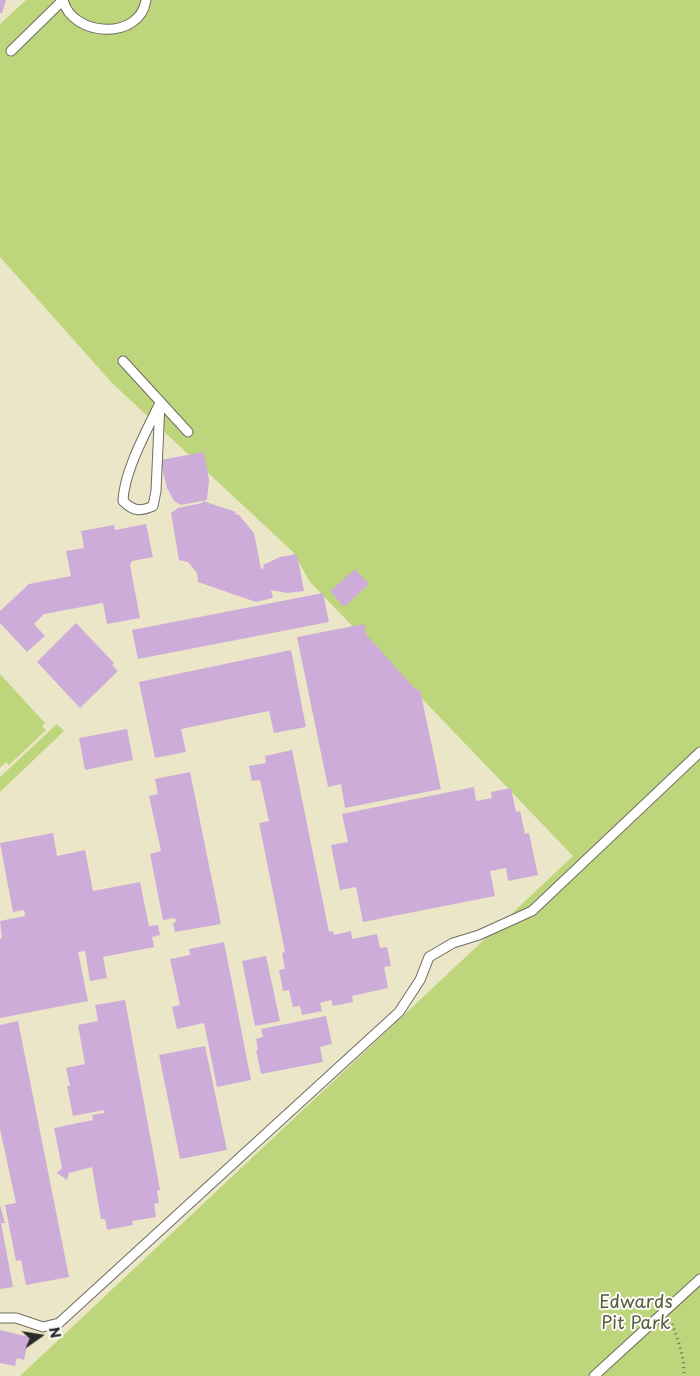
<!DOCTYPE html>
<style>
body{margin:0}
#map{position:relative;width:700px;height:1376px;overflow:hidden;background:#ece6c8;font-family:"Playpen Sans",sans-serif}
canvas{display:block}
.north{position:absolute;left:15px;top:1311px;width:50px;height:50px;-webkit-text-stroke:4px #fdfcf7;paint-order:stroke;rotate:77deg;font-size:14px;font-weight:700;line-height:20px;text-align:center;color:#2b2b2b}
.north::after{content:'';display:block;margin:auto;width:18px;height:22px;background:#2b2b2b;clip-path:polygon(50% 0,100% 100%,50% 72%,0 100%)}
</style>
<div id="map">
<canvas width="700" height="1376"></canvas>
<div class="north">N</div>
</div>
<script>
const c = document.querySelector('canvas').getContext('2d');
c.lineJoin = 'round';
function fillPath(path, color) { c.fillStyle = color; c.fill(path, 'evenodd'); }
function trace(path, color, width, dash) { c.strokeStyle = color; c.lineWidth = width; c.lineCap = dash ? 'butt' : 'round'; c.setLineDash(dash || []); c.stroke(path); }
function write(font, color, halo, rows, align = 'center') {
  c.font = font + ' "Playpen Sans",sans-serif'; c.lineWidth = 4; c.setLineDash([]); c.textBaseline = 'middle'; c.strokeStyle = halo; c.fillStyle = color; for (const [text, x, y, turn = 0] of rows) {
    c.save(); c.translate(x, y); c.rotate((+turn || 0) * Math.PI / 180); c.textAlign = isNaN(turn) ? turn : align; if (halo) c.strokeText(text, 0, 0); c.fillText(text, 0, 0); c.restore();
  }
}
const green = new Path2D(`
 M26,0H700V1376H20L573,856L310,582L293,552L112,383L0,257V24Z
 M0,674L45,723L42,726L46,730L9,765L6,762L0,768Z
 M57,724L64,731L0,792V777Z`);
const building = new Path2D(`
 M0,0H6L2,13H0Z
 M204,452L209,480L207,500L181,505L174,501L167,488L160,460Z
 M203,501L236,512L235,514L239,515L254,533L261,569L264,568L263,565L280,557L297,554L304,591L287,593L271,590L273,598L256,602L198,582L197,573L188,562L179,560L171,513L178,508L202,503Z
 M146,524L153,557L132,561L130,565L140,618L107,624L103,603L44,614L34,624L45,636L27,652L0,623V611L29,584L71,576L66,551L84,548L81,531L114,525L115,530Z
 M355,569L369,584L344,607L330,591Z
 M323,593L329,622L138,659L132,630Z
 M76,623L114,663L112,665L118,671L80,708L37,662Z
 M364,624L366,634L416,690H420L441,789L345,808L341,784L328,787L297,637Z
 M291,650L306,727L274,733L269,711L181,729L186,752L155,758L139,682Z
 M127,729L133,760L85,770L79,738Z
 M292,750L329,932L333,931L334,935L351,931L352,939L377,934L380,948L387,947L391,966L384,967L388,988L352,996L353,1002L333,1006L331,1000L320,1003L322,1011L302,1015L300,1006L293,1007L289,990L283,991L279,970L285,969L282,953L285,952L259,823L269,821L260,780L252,781L249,766L266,763L265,756Z
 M190,772L221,924L175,932L173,923L176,922L175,918L163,920L150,854L161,851L149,796L158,794L155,779Z
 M474,787L476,801L492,798L491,792L511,788L516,812L520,811L525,834L529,833L538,875L508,881L506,868L490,871L495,896L363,922L356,887L340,890L331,845L348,842L342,814Z
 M53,833L57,856L85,850L93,891L140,882L149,926L158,925L160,935L152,937L154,947L103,957L107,978L90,981L85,951L78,952L88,1001L0,1018V938L2,939L0,921L25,916L24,910L13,912L0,843Z
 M224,942L251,1080L217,1087L204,1023L177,1029L172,1007L180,1005L170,959L190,955L189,949Z
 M266,956L280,1021L255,1026L242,961Z
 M125,1000L159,1184L160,1190L157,1191L159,1203L154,1204L156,1217L132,1221L133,1225L107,1230L105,1219H101L92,1167L69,1173L67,1180L57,1173L62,1168L54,1128L93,1120L92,1115L104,1113V1110L73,1116L67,1086H70L66,1068L85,1064L78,1025L98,1021L95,1005Z
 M326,1016L332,1044L320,1047L323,1062L261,1074L256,1050H258L256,1039L263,1037L261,1029Z
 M18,1021L69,1277L26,1285L21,1260L16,1261L5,1205L16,1203L0,1129V1025Z
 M205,1046L227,1150L180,1159L159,1055Z
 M0,1205L5,1223H1L13,1287L0,1289Z
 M0,1330L29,1337L24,1360L17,1358L15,1366L0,1363Z`);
const path = new Path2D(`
 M672,1324C679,1342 684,1356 684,1376`);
const service = new Path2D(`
 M63,0C72,37 140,41 146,0
 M11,51L62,1
 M123,361L188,432
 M160,403L156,491L153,506C140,512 133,511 123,501C124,471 147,430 160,403Z
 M0,1318H16L43,1327L59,1323L399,1012L420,980L429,957L453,943L479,935L532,911L700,752
 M594,1376L700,1279`);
const parkNames = [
 ["Edwards",636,1303],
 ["Pit Park",636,1324]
];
fillPath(green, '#bdd67b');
fillPath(building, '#ceacd9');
trace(service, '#6f6c62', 11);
trace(path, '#6f6c62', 3, [1, 4]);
trace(service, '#fff', 9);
write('18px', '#575e43', '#fdfcf7', parkNames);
</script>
